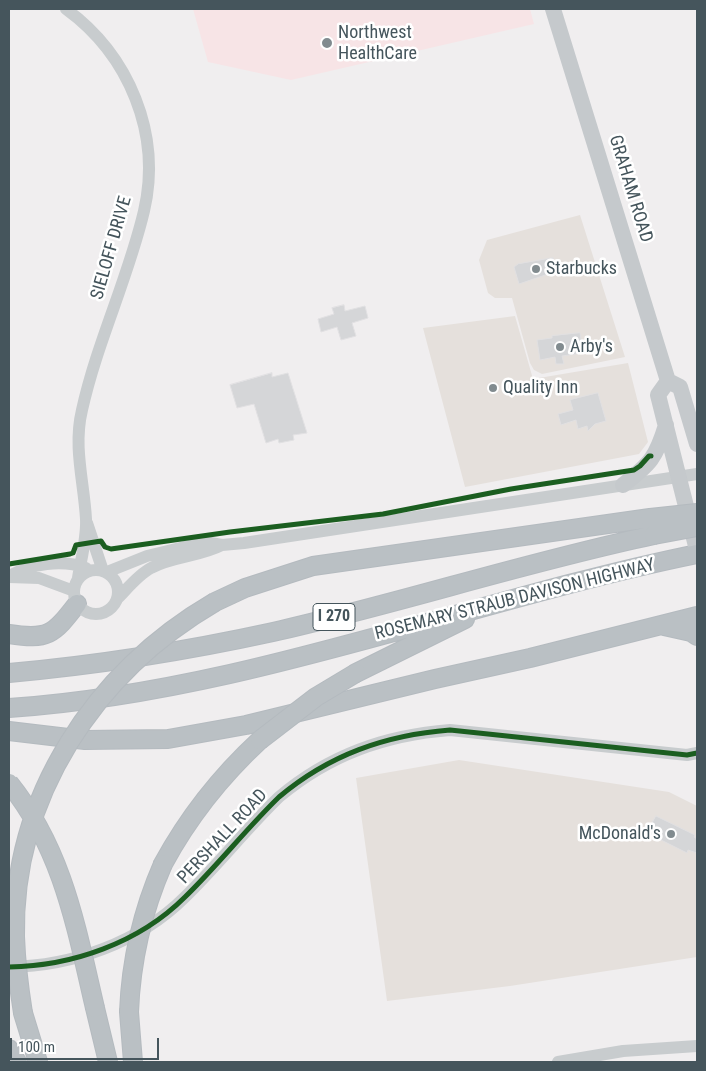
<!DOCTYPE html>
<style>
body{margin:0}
#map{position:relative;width:706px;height:1071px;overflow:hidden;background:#f0eeef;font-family:"Roboto Condensed",sans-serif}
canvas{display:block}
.frame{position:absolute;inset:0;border:10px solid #45555c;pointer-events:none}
.scale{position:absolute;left:10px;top:1038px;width:149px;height:22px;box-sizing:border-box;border:2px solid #45555c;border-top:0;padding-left:6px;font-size:15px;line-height:18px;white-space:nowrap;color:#45555c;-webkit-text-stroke:4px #fff;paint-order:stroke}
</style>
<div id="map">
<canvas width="706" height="1071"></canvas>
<div class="frame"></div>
<div class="scale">100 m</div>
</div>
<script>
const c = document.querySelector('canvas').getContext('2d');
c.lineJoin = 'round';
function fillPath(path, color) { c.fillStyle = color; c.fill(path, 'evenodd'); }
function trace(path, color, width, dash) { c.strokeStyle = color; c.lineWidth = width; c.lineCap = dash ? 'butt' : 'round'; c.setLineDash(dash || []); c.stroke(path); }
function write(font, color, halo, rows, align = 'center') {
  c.font = font + ' "Roboto Condensed",sans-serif'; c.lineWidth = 5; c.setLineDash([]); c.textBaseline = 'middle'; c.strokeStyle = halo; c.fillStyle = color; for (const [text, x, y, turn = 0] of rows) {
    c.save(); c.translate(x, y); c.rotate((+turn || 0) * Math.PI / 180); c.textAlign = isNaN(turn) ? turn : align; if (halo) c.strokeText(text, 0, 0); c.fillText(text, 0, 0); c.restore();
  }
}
const commercial = new Path2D(`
 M580,215L625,357L542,374L534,370L530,363L512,298H495L488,293L479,260L487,240Z
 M515,316L533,379L628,363L648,442L639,454L465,487L423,328Z
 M459,760L669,792L697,806V957L510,986L387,1001L356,778Z`);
const medical = new Path2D(`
 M193,9H530L534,24L291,80L208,62Z`);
const building = new Path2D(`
 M553,258L557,271L519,284L514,267L518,264Z
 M344,305L345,311L365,306L368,318L352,323L356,336L341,340L337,327L321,332L318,319L334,314L332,308Z
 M580,333L583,353L562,356L564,364H556L555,357L540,360L537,340L552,338V336Z
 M272,373V377L288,373L307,433L293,435L294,440L279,443L278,439L266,443L254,404L237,408L230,385Z
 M598,393L606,421L595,424L588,431L587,426L578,429L576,420L561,425L558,414L573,410L570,400Z
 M656,816L695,835L694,837L697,839V853L688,850L687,853L647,833Z`);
const minor = new Path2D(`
 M66,9C129,55 162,134 144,211C128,279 97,342 82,410C73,447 84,482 86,519C87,538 81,559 78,578
 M87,523L103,571
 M74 592a22 22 0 1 1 44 0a22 22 0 1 1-44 0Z
 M107,572L147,556L205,542L222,545L244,543L697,474
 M9,576C31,564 62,559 86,568
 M9,577L39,578L74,591
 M117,599C127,589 139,574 151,568C173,556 199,557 222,545
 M9,967C72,966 139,943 185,897C218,865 246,829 279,797C329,755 385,735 450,730L687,755L697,753
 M558,1062L623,1051L697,1046`);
const major = new Path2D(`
 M553,9L668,381L680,387L697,444
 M668,381L658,395L697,550
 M623,485C650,464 656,458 666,425`);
const highway = new Path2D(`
 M215,602L245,588L313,566L650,518
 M664,626L691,632L697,636
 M9,634C48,640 53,635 77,604
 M9,673C98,665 186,651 273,632C401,603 526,562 654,535
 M356,673L465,619
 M9,708C245,692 467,601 697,554
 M9,731L85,740L168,739L246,725L435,679L530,658L697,616
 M163,864C189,816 220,777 260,740
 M95,1008L108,1062
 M129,1012L133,1062
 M23,1013L38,1062
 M9,1049L17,1062`);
const highwayBridge = new Path2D(`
 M650,518L697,513
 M654,535L697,527
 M260,740L316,697L356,673
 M9,783C63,850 76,927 95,1008
 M129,1012C131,960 142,912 163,864
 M23,1013C19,988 16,963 15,937C12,796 95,672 215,602`);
const cycleway = new Path2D(`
 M9,564L70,554L73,553L76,545L101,541L105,547L111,549L230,532L383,514L511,489L634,470L640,466L649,456H651
 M9,967C72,966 139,943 185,897C218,865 246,829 279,797C329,755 385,735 450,730L687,755L697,753`);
const markers = [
 [327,43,6,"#818b8f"],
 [536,269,5,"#818b8f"],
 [560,347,5,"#818b8f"],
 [493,388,5,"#818b8f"],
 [671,834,5,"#818b8f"]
];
const shields = [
 [334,617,42]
];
const shieldNames = [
 ["I 270",334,617]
];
const poiNames = [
 ["Northwest",338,33],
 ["HealthCare",338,54],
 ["Starbucks",546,269],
 ["Arby's",570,347],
 ["Quality Inn",503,388],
 ["McDonald's",661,834,"right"]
];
const streetNames = [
 ["GRAHAM ROAD",630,189,73],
 ["SIELOFF DRIVE",112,248,-74],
 ["ROSEMARY STRAUB DAVISON HIGHWAY",515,600,-14],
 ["PERSHALL ROAD",223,837,-47]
];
fillPath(commercial, '#e5e0dc');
fillPath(medical, '#f7e4e6');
fillPath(building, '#d5d6d8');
trace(building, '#e1e0e2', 1);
trace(highway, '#b4babf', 20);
trace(minor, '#c8ccce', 12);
trace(major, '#c5c9cc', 16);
trace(highway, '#bac0c4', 18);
trace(highwayBridge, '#b4babf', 20, []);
trace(highwayBridge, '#bac0c4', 18);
trace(cycleway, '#1b5e20', 5);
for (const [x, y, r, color] of markers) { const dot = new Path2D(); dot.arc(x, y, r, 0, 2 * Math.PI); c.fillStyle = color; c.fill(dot); trace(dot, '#fff', 2); }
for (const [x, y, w] of shields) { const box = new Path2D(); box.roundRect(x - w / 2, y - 13.5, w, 27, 4); c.fillStyle = '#fff'; c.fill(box); trace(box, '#45555c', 1); }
write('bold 16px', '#45555c', null, shieldNames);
write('18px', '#45555c', '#fff', poiNames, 'left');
write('18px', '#45555c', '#fff', streetNames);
</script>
